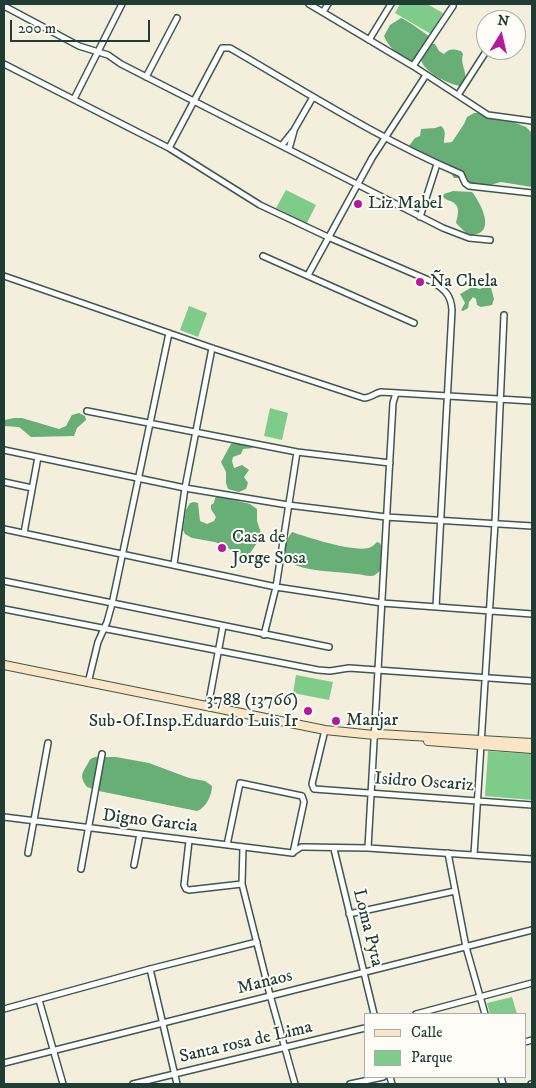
<!DOCTYPE html>
<meta charset="utf-8">
<style>
body{margin:0}
#map{position:relative;width:536px;height:1088px;overflow:hidden;background:#f4efdc;font-family:"IM FELL DW Pica",serif}
canvas{display:block}
.frame{position:absolute;inset:0;border:5px solid #1f3d34;pointer-events:none}
.legend{position:absolute;left:364px;top:1013px;width:162px;height:65px;box-sizing:border-box;background:#fdfcf7;border:1px solid #a4b0a9;margin:0;padding:6px 9px;list-style:none;font-size:15px;color:#1f3d34}
.legend li{display:flex;align-items:center;gap:10px;height:25px}
.legend b{width:25px;border:1px solid #a4b0a9}
.north{position:absolute;left:476px;top:10px;width:50px;height:50px;box-sizing:border-box;background:#fdfcf7;border:1px solid #a4b0a9;border-radius:50%;rotate:9deg;font-size:14px;font-weight:700;line-height:20px;text-align:center;color:#1f3d34}
.north::after{content:'';display:block;margin:auto;width:18px;height:22px;background:#b5179e;clip-path:polygon(50% 0,100% 100%,50% 72%,0 100%)}
.scale{position:absolute;left:10px;top:20px;width:140px;height:22px;box-sizing:border-box;border:2px solid #1f3d34;border-top:0;padding-left:6px;font-size:15px;line-height:18px;white-space:nowrap;color:#1f3d34;-webkit-text-stroke:4px #fdfcf7;paint-order:stroke}
</style>
<div id="map">
<canvas width="536" height="1088"></canvas>
<div class="frame"></div>
<ul class="legend">
<li><b style="height:6px;background:#fce5c4"></b>Calle</li>
<li><b style="height:14px;background:#7fcb8a"></b>Parque</li>
</ul>
<div class="north">N</div>
<div class="scale">200 m</div>
</div>
<script>
const c = document.querySelector('canvas').getContext('2d');
c.lineJoin = 'round';
function fillPath(path, color) { c.fillStyle = color; c.fill(path, 'evenodd'); }
function trace(path, color, width, dash) { c.strokeStyle = color; c.lineWidth = width; c.lineCap = dash ? 'butt' : 'round'; c.setLineDash(dash || []); c.stroke(path); }
function write(font, color, halo, rows, align = 'center') {
  c.font = font + ' "IM FELL DW Pica",serif'; c.lineWidth = 4; c.setLineDash([]); c.textBaseline = 'middle'; c.strokeStyle = halo; c.fillStyle = color; for (const [text, x, y, turn = 0] of rows) {
    c.save(); c.translate(x, y); c.rotate((+turn || 0) * Math.PI / 180); c.textAlign = isNaN(turn) ? turn : align; if (halo) c.strokeText(text, 0, 0); c.fillText(text, 0, 0); c.restore();
  }
}
const green = new Path2D(`
 M400,4H427L443,13L431,34L395,13Z
 M286,190L316,205L307,223L276,208Z
 M189,306L207,313L198,337L180,330Z
 M270,408L288,413L282,440L264,436Z
 M296,675L333,682L329,700L293,693Z
 M488,751L532,754V800L485,796Z
 M512,997L517,1014H490L487,1003Z`);
const forest = new Path2D(`
 M401,18C409,21 421,31 429,36L424,51L431,44H435L439,51L444,54C449,48 454,49 461,51L463,54C459,68 472,73 460,86C448,84 424,72 421,60L422,55L412,62C402,59 388,47 384,36L390,25Z
 M474,113H482L487,118L508,120L526,127L532,133V187L501,182L490,185L477,186L469,185L458,178H454L447,167L408,147L415,138L420,136L421,129L435,128L441,126C447,131 444,136 444,143L452,142L464,124L467,117Z
 M453,191L472,192C482,205 498,236 468,235L456,223C457,217 461,208 454,203C450,200 447,201 443,197L444,194Z
 M490,284L494,299L492,305L481,307L477,305L476,299L473,297L469,302L468,308L463,311L461,310L465,303L460,294L462,293L472,287L480,289Z
 M79,413L85,416L86,420L77,428L74,436L31,437L19,427L4,426L5,420L14,418H22L59,429L66,426L72,415Z
 M236,443L250,445L253,448L243,449L241,454L233,457L232,461L234,468L242,465L249,470L244,477L248,483L246,489L239,492L228,489L226,483V472L221,462L231,444Z
 M218,496L250,504L257,509V521L261,533V537L248,556H244L215,542L192,538L185,534L183,530L186,510L190,503L194,502L198,503L200,521L207,524L214,521L216,517L211,509V505L214,503L215,498Z
 M292,532C306,537 359,554 371,547C373,546 375,544 377,542L380,543C384,553 387,568 375,575C370,578 361,574 356,574C332,571 309,572 287,562C283,552 285,540 292,532Z
 M95,757H116L149,763L189,778L205,781L212,786C212,795 206,808 197,811L99,791L87,787C80,778 81,774 87,765C90,760 89,759 95,757Z`);
const street = new Path2D(`
 M309,4L413,66L488,115L532,121
 M4,6L79,46L108,55L121,64L443,228L469,238L490,240
 M323,12L328,4
 M369,40L391,4
 M4,64L169,148L260,205L328,237L433,282C445,290 451,295 452,310L436,607
 M413,66L453,6
 M146,77L177,18
 M458,95L487,50
 M74,99L122,4
 M282,145L294,130L313,97
 M169,148L220,52L222,48H230C306,92 381,140 461,174L465,183L469,186L532,193
 M289,149L294,131
 M420,217L437,164
 M263,256L414,323
 M308,275L372,158L426,75
 M4,276L212,348L364,398C371,398 375,393 381,392L532,401
 M87,411L297,452L390,463
 M4,450L185,488L288,505L386,517L532,526
 M4,482L32,488
 M4,529L276,587L382,603L532,614
 M24,533L38,457
 M174,564L185,488L212,348
 M4,581L329,647
 M4,609L318,670L330,671L349,668L532,681
 M264,635L276,587L297,452
 M88,683L98,642L107,622L112,604L169,333
 M208,707L223,626
 M325,730L312,784L314,789L532,805
 M4,817L292,853
 M189,841L184,885L186,889L189,890L242,884
 M227,845L240,783L302,796L304,802L293,853
 M243,847L242,884L270,995L295,1084
 M368,848L393,403L396,393
 M334,849L374,1014
 M28,853L48,743
 M292,853L301,847H304L368,848L532,859
 M448,853L466,947L485,1014
 M474,855L495,523L504,315
 M134,865L140,834
 M81,869L102,754
 M349,914L455,891
 M150,969L177,1084
 M39,1000L63,1084
 M4,1009L150,969L257,942
 M416,1014L532,983
 M525,1042L532,1040
 M4,1063L532,930
 M390,1077L392,1084
 M501,1077L503,1084
 M133,1084L365,1028
 M350,1084L383,1077
 M531,1084H532`);
const secondary = new Path2D(`
 M4,665L325,730L374,735L379,734L532,743
 M428,741L532,749`);
const markers = [
 [358,204,5,"#b5179e"],
 [420,282,5,"#b5179e"],
 [222,548,5,"#b5179e"],
 [308,711,5,"#b5179e"],
 [336,721,5,"#b5179e"]
];
const poiNames = [
 ["Liz Mabel",368,204],
 ["Ña Chela",430,282],
 ["Casa de",232,538],
 ["Jorge Sosa",232,559],
 ["3788 (13766)",298,701,"right"],
 ["Sub-Of.Insp.Eduardo Luis Ir",298,722,"right"],
 ["Manjar",346,721]
];
const streetNames = [
 ["Isidro Oscariz",424,783,4],
 ["Digno Garcia",150,822,7],
 ["Loma Pyta",367,928,76],
 ["Manaos",265,983,-14],
 ["Santa rosa de Lima",246,1043,-13]
];
fillPath(green, '#7fcb8a');
fillPath(forest, '#67af76');
trace(street, '#3f584d', 8);
trace(secondary, '#3f584d', 10);
trace(street, '#fff', 5);
trace(secondary, '#fce5c4', 8);
for (const [x, y, r, color] of markers) { const dot = new Path2D(); dot.arc(x, y, r, 0, 2 * Math.PI); c.fillStyle = color; c.fill(dot); trace(dot, '#fdfcf7', 2); }
write('18px', '#1f3d34', '#fdfcf7', poiNames, 'left');
write('18px', '#1f3d34', '#fdfcf7', streetNames);
</script>
